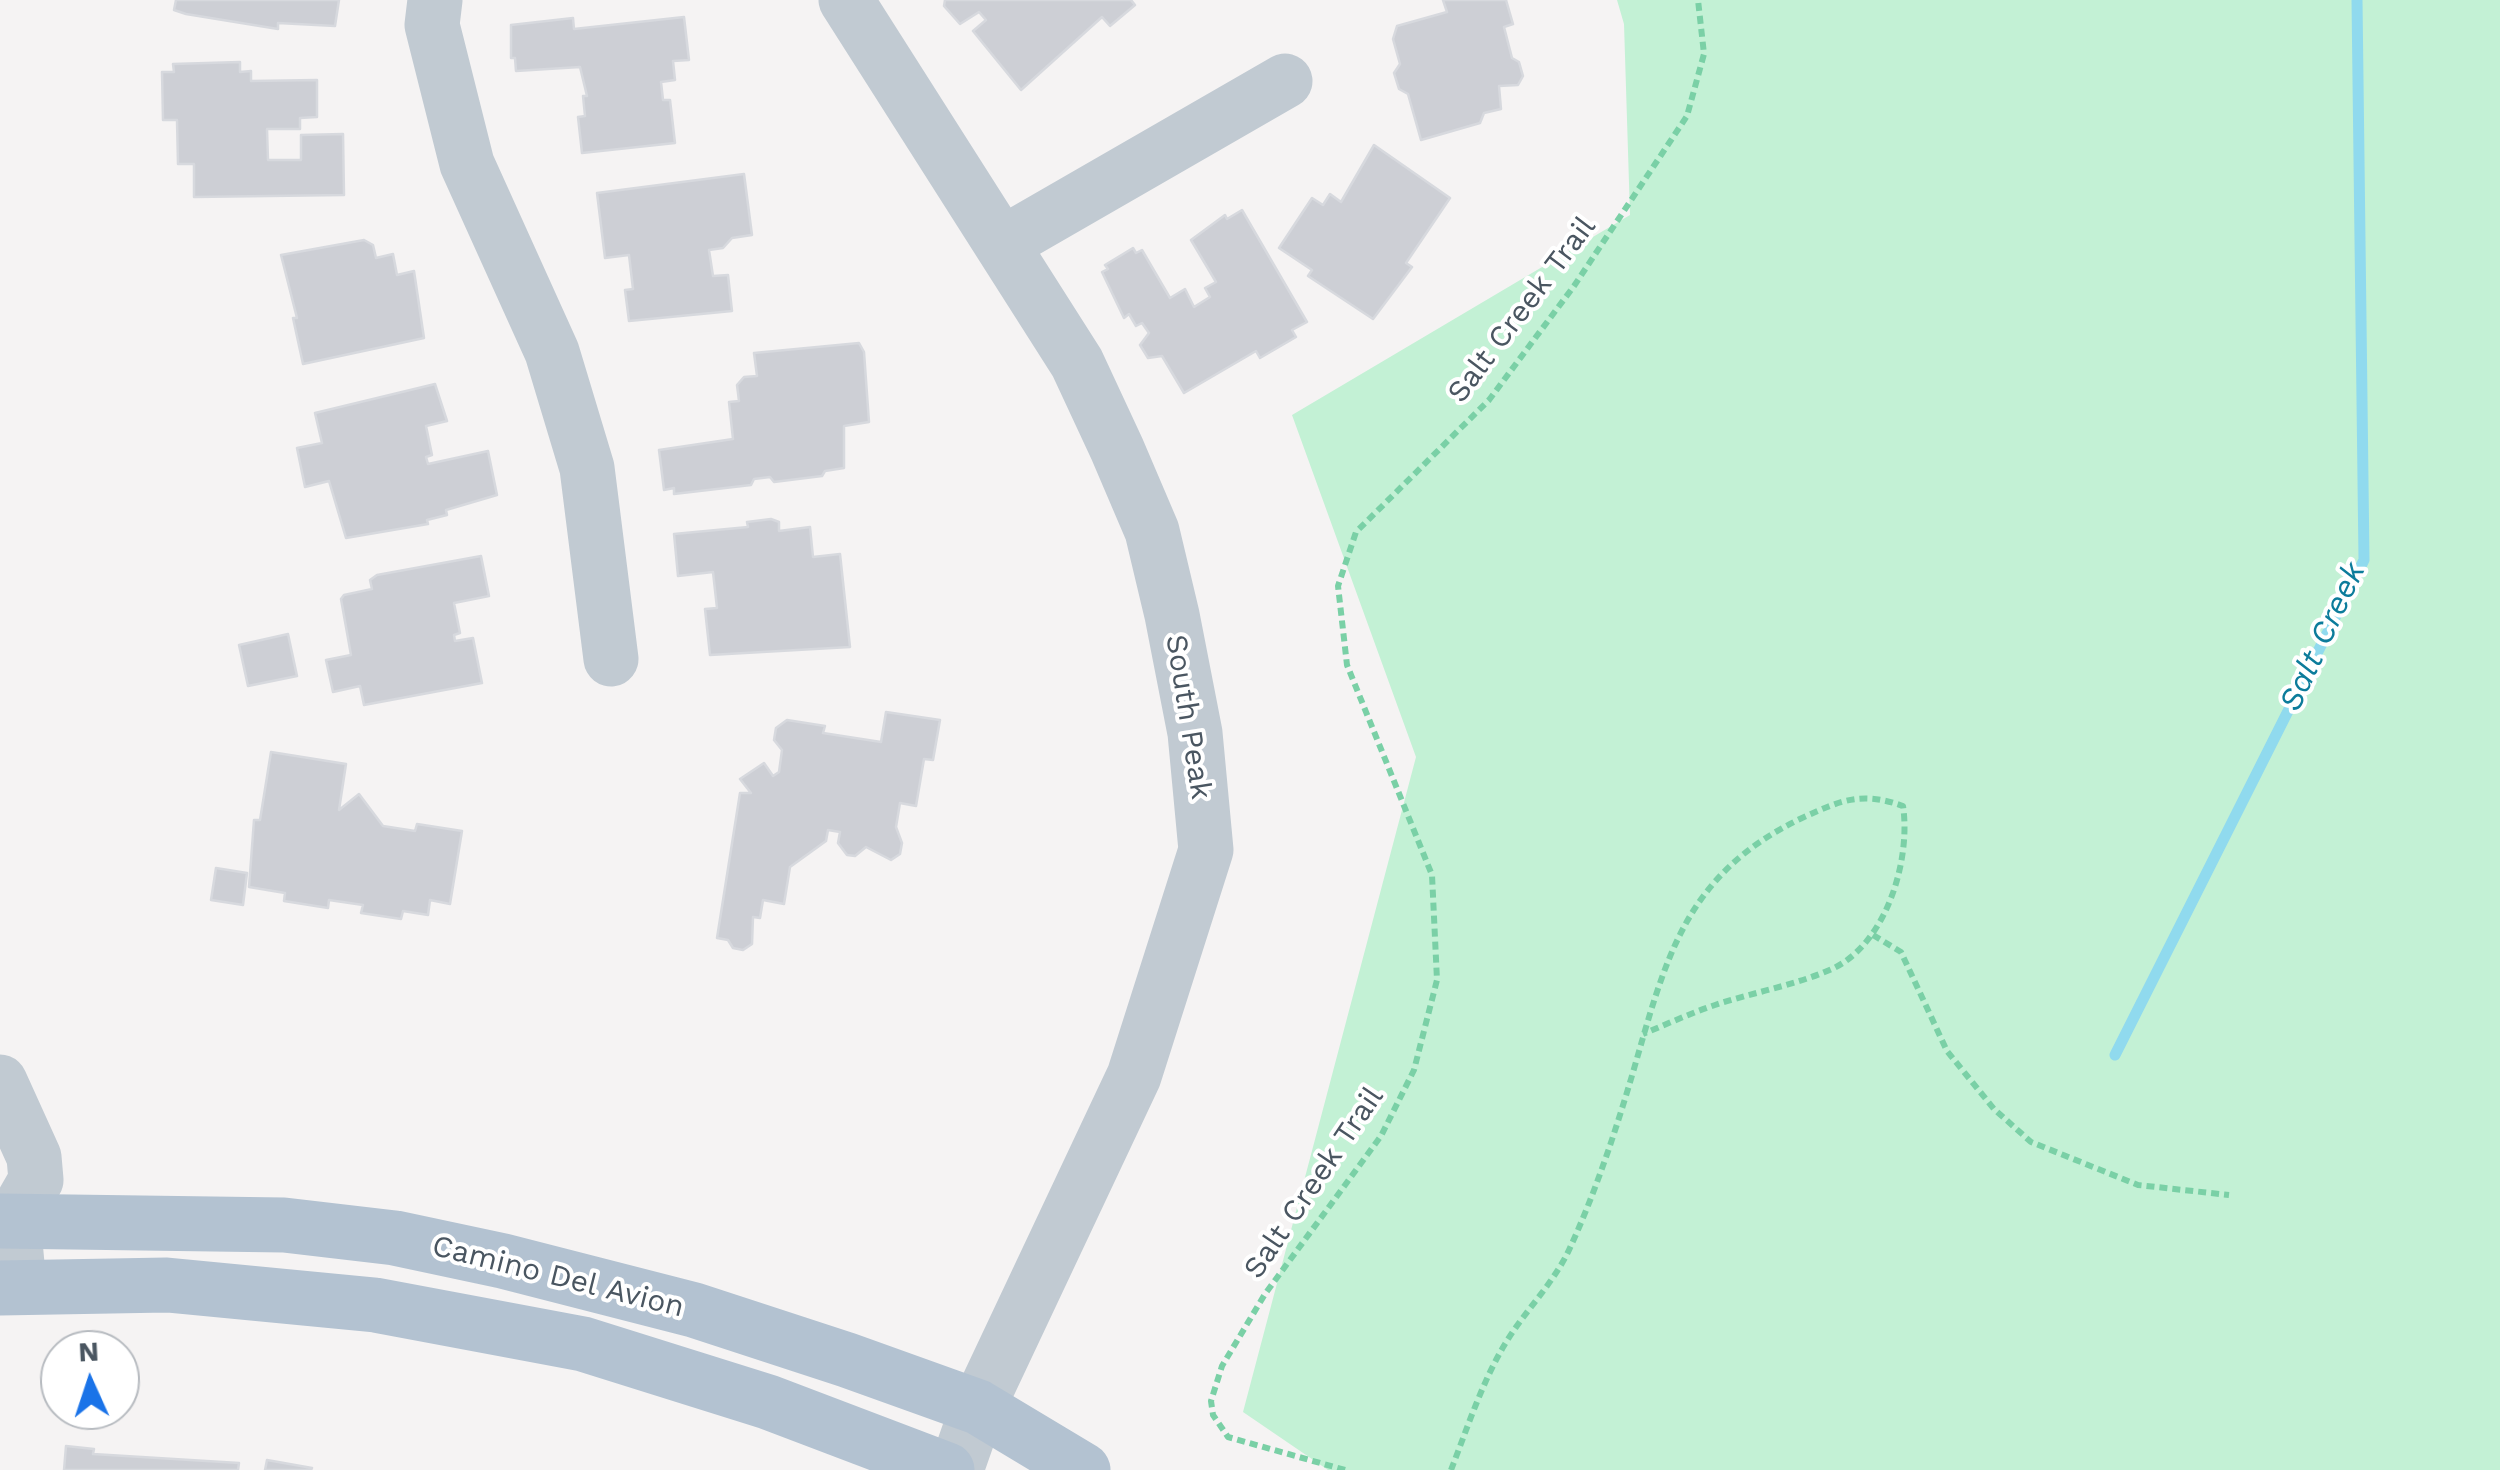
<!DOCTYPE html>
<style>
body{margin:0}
#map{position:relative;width:2500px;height:1470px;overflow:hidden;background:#f5f3f3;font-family:"Work Sans",sans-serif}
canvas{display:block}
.north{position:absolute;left:40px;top:1330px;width:100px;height:100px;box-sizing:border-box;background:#fff;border:2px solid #b7bbc0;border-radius:50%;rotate:357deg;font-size:28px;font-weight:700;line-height:40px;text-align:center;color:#4a5661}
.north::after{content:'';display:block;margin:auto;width:35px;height:45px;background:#1a73e8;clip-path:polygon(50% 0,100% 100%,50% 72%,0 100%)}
</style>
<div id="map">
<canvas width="2500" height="1470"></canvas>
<div class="north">N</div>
</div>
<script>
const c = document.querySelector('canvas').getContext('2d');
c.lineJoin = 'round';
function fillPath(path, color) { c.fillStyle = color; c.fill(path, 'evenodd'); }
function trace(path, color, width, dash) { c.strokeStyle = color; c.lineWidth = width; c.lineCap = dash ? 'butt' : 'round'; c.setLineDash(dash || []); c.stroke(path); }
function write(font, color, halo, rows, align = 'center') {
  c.font = font + ' "Work Sans",sans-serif'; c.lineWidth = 8; c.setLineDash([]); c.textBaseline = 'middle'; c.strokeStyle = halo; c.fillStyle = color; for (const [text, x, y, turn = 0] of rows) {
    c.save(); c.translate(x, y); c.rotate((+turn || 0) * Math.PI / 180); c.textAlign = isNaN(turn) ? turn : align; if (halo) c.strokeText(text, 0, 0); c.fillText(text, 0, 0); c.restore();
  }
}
const green = new Path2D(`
 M1617,0H2500V1470H1328L1243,1412L1416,757L1292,415L1630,215L1624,24Z`);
const stream = new Path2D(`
 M2115,1055L2364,560L2357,0`);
const building = new Path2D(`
 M176,0H339L335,26L278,23V29L186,14L174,10Z
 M945,0H1131L1135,5L1110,26L1102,17L1021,90L973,31L986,20L979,12L960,24L944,6Z
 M1443,0H1506L1513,24L1504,27L1512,58L1519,62L1523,76L1518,85L1499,86L1501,109L1484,113L1480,123L1421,140L1408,94L1399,89L1394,73L1400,64L1393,39L1397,26L1447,12Z
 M684,17L689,60L673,61L675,80L661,82L663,100H670L675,143L582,153L578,117L585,116L583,96H587L580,67L516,71L515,58H511V25L573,18L574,29Z
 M240,62V72L251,71V81L317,80V117L300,118V129H267L268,160H301V135L343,134L344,195L194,197V164H178L177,120H163L162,72H174L173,64Z
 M1374,145L1450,198L1406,263L1412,267L1373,319L1308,276L1312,270L1279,248L1312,198L1323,205L1330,194L1341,202Z
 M744,174L752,235L732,238L723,248L709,250L713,276L728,275L732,311L629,321L625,290L633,289L629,255L605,258L597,193Z
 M1242,210L1307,322L1292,330L1296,337L1260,358L1256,351L1184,393L1162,356L1148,358L1140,345L1149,333L1142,323L1136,326L1129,314L1124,318L1102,272L1108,269L1105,265L1133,248L1136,253L1142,250L1170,298L1185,289L1194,307L1210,297L1205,288L1216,282L1191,240L1225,215L1227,219Z
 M364,240L373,245L376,258L393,254L397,275L414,271L424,338L303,364L293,318H297L281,255Z
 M859,343L864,352L869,422L844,426V468L825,471L822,476L774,482L770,477L754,479L751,485L674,494V488L664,490L659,450L733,439L729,402L739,401L737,385L744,377L757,376L754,353Z
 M435,384L447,421L426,426L432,455L426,457L428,464L488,451L497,495L446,510L447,515L427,520L428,524L346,538L329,481L305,487L297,448L322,443L315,413Z
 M771,519L779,522V531L810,527L813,557L840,554L850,647L710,655L705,609L717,608L713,572L678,576L674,534L748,527L747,522Z
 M481,556L489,596L454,603L460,633L454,635L455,641L473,638L482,683L364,705L360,686L333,692L326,660L351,655L341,599L344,595L372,589L370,580L377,575Z
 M288,634L297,676L248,686L239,645Z
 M886,712L940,720L933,760L924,759L916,806L900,803L896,827L902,843L900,854L891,860L866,847L855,856L847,855L838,843L840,832L828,830L826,841L790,867L784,904L763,900L760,918L753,917L752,944L743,950L733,948L728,940L717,938L740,793H751L740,779L764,763L773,776L779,772L782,750L774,740L776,728L787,720L825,726L823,733L881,742Z
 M271,752L346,764L339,810L359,794L383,826L415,831L417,824L462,831L450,904L430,900L428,915L403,911L401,919L361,913L363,905L329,900L328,908L284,901L285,893L249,887L254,820H260Z
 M216,868L247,873L243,905L211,900Z
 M66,1446L94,1449L93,1454L239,1463L238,1470H64Z
 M267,1460L312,1468L311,1470H265Z`);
const path = new Path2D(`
 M1873,935L1901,952L1947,1051L1994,1109L2031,1142L2138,1185L2229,1195
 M1345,1470L1228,1437L1213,1415L1211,1401L1222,1366L1265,1294L1381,1136L1414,1070L1437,980L1432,875L1347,665L1338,586L1356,532L1489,400L1574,286L1687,116L1704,54L1698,0
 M1451,1470C1467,1429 1482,1382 1505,1344C1524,1312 1553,1284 1569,1250C1594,1196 1614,1136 1631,1079C1665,963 1682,875 1802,818C1842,800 1861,791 1903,806C1911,859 1887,942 1834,968C1797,985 1754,992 1715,1005C1691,1013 1667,1024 1643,1034`);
const minor = new Path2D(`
 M435,0L432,25L467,164L552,352L587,468L611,659
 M846,0L1077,363L1117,449L1152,531L1172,615L1195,733L1206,850L1134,1076L978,1407L956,1470
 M1002,244L1285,81
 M0,1082L34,1157L36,1180L13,1220L19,1286`);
const major = new Path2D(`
 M0,1221L284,1225L395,1238L503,1261L694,1310L847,1360L978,1407L1083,1470
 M0,1288L167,1285L375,1305L583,1344L768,1402L947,1470`);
const streetNames = [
 ["Salt Creek Trail",1522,310,-53],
 ["South Peak",1188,717,81],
 ["Salt Creek Trail",1314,1183,-56],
 ["Camino Del Avion",558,1277,14]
];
const waterNames = [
 ["Salt Creek",2323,637,-65]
];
fillPath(green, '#c3f1d5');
trace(stream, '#90daee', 11);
fillPath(building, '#cdcfd5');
trace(building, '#d7d9de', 2.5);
trace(path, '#7ad0a6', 6, [8, 5]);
trace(minor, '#c1cad2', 55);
trace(major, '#b3c2d1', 55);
write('30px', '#4a5661', '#fff', streetNames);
write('italic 32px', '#0c7c9b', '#fff', waterNames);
</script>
